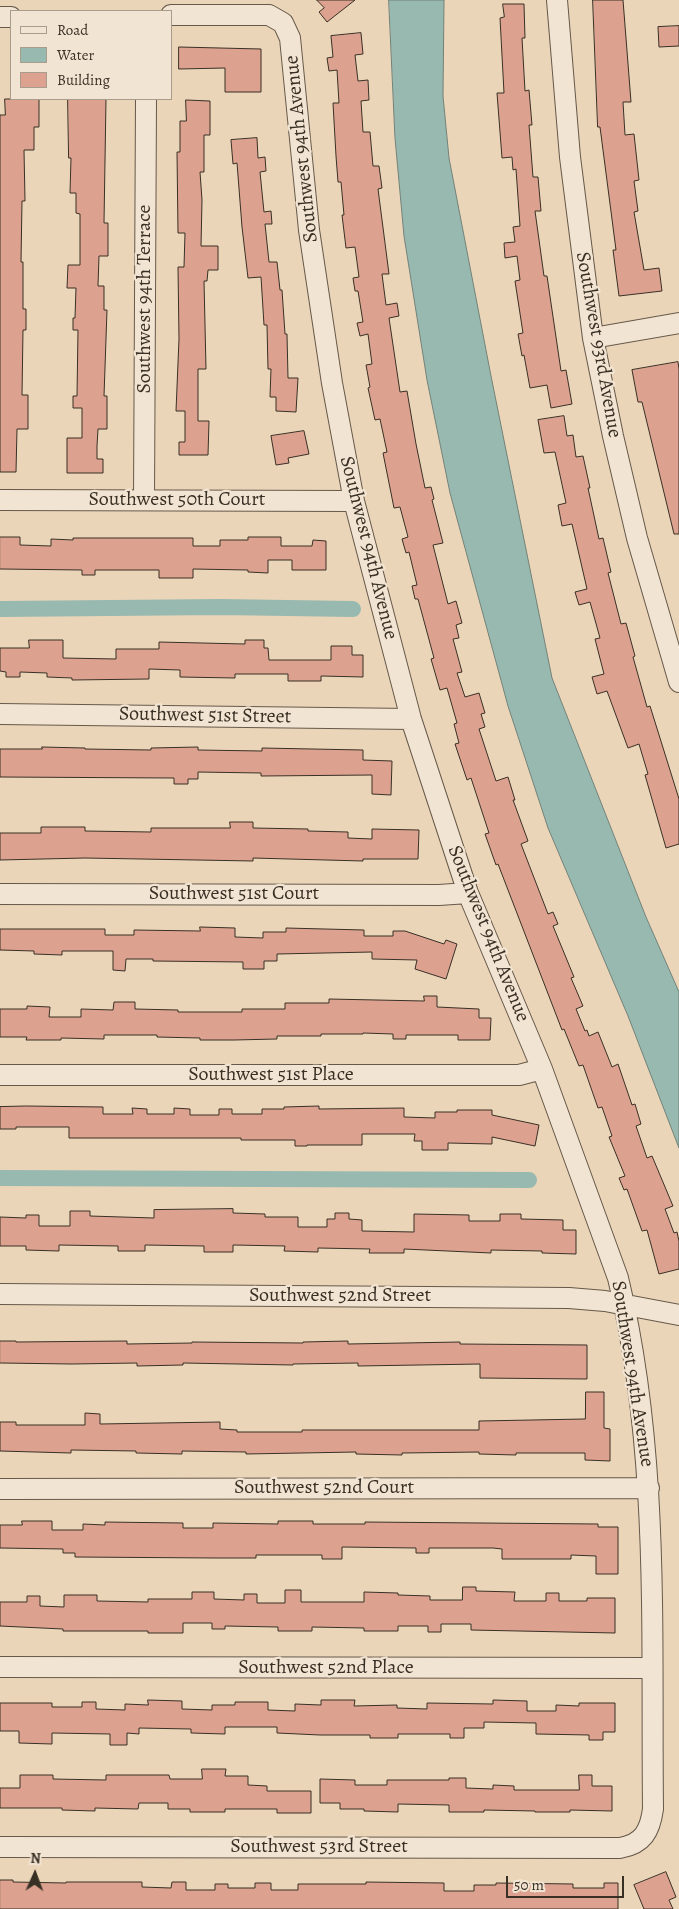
<!DOCTYPE html>
<style>
body{margin:0}
#map{position:relative;width:679px;height:1909px;overflow:hidden;background:#ebd5b9;font-family:Alegreya,serif}
canvas{display:block}
.legend{position:absolute;left:10px;top:10px;width:162px;height:90px;box-sizing:border-box;background:#f2e4d2;border:1px solid #a89c8d;margin:0;padding:6px 9px;list-style:none;font-size:15px;color:#393025}
.legend li{display:flex;align-items:center;gap:10px;height:25px}
.legend b{width:25px;border:1px solid #a89c8d}
.north{position:absolute;left:10px;top:1849px;width:50px;height:50px;-webkit-text-stroke:4px #f2e4d2;paint-order:stroke;rotate:2deg;font-size:14px;font-weight:700;line-height:20px;text-align:center;color:#393025}
.north::after{content:'';display:block;margin:auto;width:18px;height:22px;background:#393025;clip-path:polygon(50% 0,100% 100%,50% 72%,0 100%)}
.scale{position:absolute;left:506px;top:1876px;width:118px;height:22px;box-sizing:border-box;border:2px solid #393025;border-top:0;padding-left:6px;font-size:15px;line-height:18px;white-space:nowrap;color:#393025;-webkit-text-stroke:4px #f2e4d2;paint-order:stroke}
</style>
<div id="map">
<canvas width="679" height="1909"></canvas>
<ul class="legend">
<li><b style="height:6px;background:#f2e4d2"></b>Road</li>
<li><b style="height:14px;background:#98b9b0"></b>Water</li>
<li><b style="height:14px;background:#dca28f"></b>Building</li>
</ul>
<div class="north">N</div>
<div class="scale">50 m</div>
</div>
<script>
const c = document.querySelector('canvas').getContext('2d');
c.lineJoin = 'round';
function fillPath(path, color) { c.fillStyle = color; c.fill(path, 'evenodd'); }
function trace(path, color, width, dash) { c.strokeStyle = color; c.lineWidth = width; c.lineCap = dash ? 'butt' : 'round'; c.setLineDash(dash || []); c.stroke(path); }
function write(font, color, halo, rows, align = 'center') {
  c.font = font + ' Alegreya,serif'; c.lineWidth = 4.5; c.setLineDash([]); c.textBaseline = 'middle'; c.strokeStyle = halo; c.fillStyle = color; for (const [text, x, y, turn = 0] of rows) {
    c.save(); c.translate(x, y); c.rotate((+turn || 0) * Math.PI / 180); c.textAlign = isNaN(turn) ? turn : align; if (halo) c.strokeText(text, 0, 0); c.fillText(text, 0, 0); c.restore();
  }
}
const water = new Path2D(`
 M389,0H444L443,96L449,158L491,376L552,678L646,917L679,992V1148L628,1016L548,828L508,706L450,493L427,380L404,236L395,138Z`);
const canal = new Path2D(`
 M0,609L221,607L353,609
 M0,1178L529,1180`);
const building = new Path2D(`
 M317,0H355L327,22L319,12L324,8Z
 M593,0H623L631,102H623L625,135L634,134L639,180L634,181L638,211L634,212L644,270L659,268L662,291L619,296L613,250H616L600,127H598Z
 M503,4H524L525,38H522L525,91L529,90L532,125H529L533,177H538L541,211H535L544,276H547L561,371L566,370L572,404L551,408L547,385L530,388L524,355L522,356L518,334L523,333L515,281L520,280L517,256L505,258L504,243L515,242L513,227L520,226L516,169L513,170L512,157L502,158L497,93H504L500,18L504,17Z
 M679,26V46L659,47L658,27Z
 M361,33L363,54L355,55L358,81L368,80L369,100L361,101L363,132H370L373,166H379L382,188L378,189L389,274H382L386,305L397,303L399,316L389,318L400,392L407,391L416,444L425,488L431,487L434,499L432,500L443,543L433,545L448,604L456,601L462,623L456,625L459,638L453,639L462,672L457,673L465,697L479,693L485,713L481,714L485,727L479,729L496,781L508,777L515,800H513L528,841L521,844L548,914L553,912L558,924L553,926L574,977L571,978L583,1006L576,1009L585,1031L587,1030L589,1036L598,1032L612,1067L618,1064L632,1105L635,1104L641,1124L636,1126L647,1158L652,1156L673,1206L665,1209L674,1233L677,1232L679,1241V1269L659,1274L647,1230L642,1231L627,1189L624,1190L619,1178L625,1176L609,1137L612,1136L602,1107L598,1108L583,1065L579,1066L564,1029L562,1030L498,864L496,865L485,834L489,833L471,778L467,780L455,744L459,743L454,724L457,723L447,688L440,690L431,659L434,658L418,599H415L412,586L417,585L409,552L406,553L402,539L408,537L400,507L394,508L383,453L387,452L380,419L375,420L368,388L370,387L366,365L372,364L368,334L360,336L357,323L363,322L358,291H355L353,278L359,277L355,247L346,248L342,215H344L341,182H338L336,156L333,103H339L337,70L329,71L327,58L333,57L331,36Z
 M179,47L261,49V92H225V68L179,69Z
 M5,99H39V127H34V150H24L25,201H22L21,262H23V309H26V330H23L22,395H28V429H17L16,472H0V115H5Z
 M68,99H106L104,223H108V256H99L98,286H104V310H107L104,396H107V429H98L97,446V459H103V473H67V438H82V408H73V396H77L78,330H73V318H75L76,288H67L68,265H80V214L76,213V193H70L71,158H69Z
 M186,100L210,101V135H204V172H200L202,200L201,246H218V270H208L207,281H204L206,369H198V421H209L208,455H179V442H185V411H176L179,339L178,267H184L185,233H178L177,152H180V121H186Z
 M257,138L258,158L265,157L266,171L260,172L264,212L271,211L272,224H265L269,262H277L280,290H282L285,334H287L288,378H298L296,412L276,411V397H270L271,369H268L267,325H264L261,277L248,278L242,227L237,163L233,164L231,140Z
 M678,362L679,369V534H674L642,402H638L632,370Z
 M564,416L567,436L573,435L576,457L583,456L590,488H588L599,539L603,538L611,572L608,573L621,624L626,623L635,656L633,657L647,707L650,706L679,799V844L666,848L645,775L648,774L639,744L628,748L607,691L597,694L592,677L604,674L595,639L600,638L590,602L579,605L575,592L587,589L572,524L562,526L558,505L566,503L555,452L544,453L538,420Z
 M304,431L309,454L288,458L289,463L276,465L271,436Z
 M0,537H20V545L51,546V539L73,540V538H193V546H220V540H248V537H281V546H312L313,540L326,541V570H292V560H268V573L248,572V570L193,569V578H159V570H95V575H82V570L0,569Z
 M29,640H63V658L116,659V649H159V642L245,644V640H264V648H268L269,660H331V646H352V655H363V677L321,676V681H288V674H235V678L180,677V670L149,669V679L72,680V678L47,677V673L20,672V677H6V672L0,671V648H29Z
 M42,747L85,748V749L151,750V748L198,747V750L262,751V748L363,750V760L392,761L391,795L372,794V775L261,776V773L198,772V779H188V784H174V778L0,777V749H42Z
 M230,822H253V828L308,829V831L348,832V838L372,839V829L419,830L418,859H363V861L253,858V861L85,858L0,860V833H41V827H85V831L151,832V828H230Z
 M200,927L235,928V937L263,938V932H286V928L364,930V936H393V931H405L444,944L446,940L457,944L446,979L415,969L417,960L372,959V952L277,954V961H264V969H243V962L153,961V959H126L125,971L113,970V951H62V955L34,954V951L0,950V929H105V935H134V930L200,931Z
 M424,996H437V1007L479,1009V1018H491L490,1040H458V1035H406V1039H393V1034L363,1033V1034H321V1036H277V1039L234,1040H200V1038L157,1037V1035H104V1039L61,1038V1040H26L27,1037H0V1009H27V1006L50,1007L49,1017H81V1009L113,1010L114,1002H135V1009L178,1010V1012H242V1009H285V1003H329V999L424,1001Z
 M26,1106L103,1107V1114H133L132,1108L147,1109V1114H174V1108L190,1109V1115H219V1109H232V1114H262V1109H284V1107L319,1106V1109L404,1108V1117L435,1118V1112H457V1110H492V1115L539,1125L535,1146L492,1137V1144L448,1143V1150H422V1141H414L415,1134H362V1145H307V1146H295V1140H241V1138H69V1127H16V1129H0V1107Z
 M233,1209V1213L265,1214V1217H298V1227H327V1219H335V1213H349V1219L362,1220V1231L414,1232V1214L469,1215V1221H500V1214H521V1219L563,1220V1230H576V1254L542,1253V1251L491,1250V1253L404,1249V1253H369L370,1249L318,1248V1252L284,1251L285,1246L233,1245V1252H204V1246L145,1245V1251H118V1246L59,1245V1251L26,1250V1246H0V1217L26,1218V1215H39V1226H70V1211H90V1216L154,1218V1210Z
 M0,1341H16V1342L127,1341V1344L192,1343V1342L303,1343V1342L348,1341V1344L460,1342V1344L587,1345V1379L480,1378V1364L358,1366V1363L293,1364V1365L183,1363V1365L137,1366V1363L72,1364L0,1363Z
 M586,1392H604V1428L610,1429V1461L585,1460V1453H516V1455L479,1454V1452L402,1453V1455L356,1454V1452L246,1454V1452L182,1451V1454L136,1453V1451L71,1450V1453L0,1451V1422H16V1425H85V1413L100,1414V1424L220,1422V1429L237,1430V1432H302V1430H479V1421L585,1419Z
 M22,1521H52V1530H83V1524L105,1525V1522L183,1523V1528H213V1523L278,1524V1521H313V1524H365V1522L598,1524V1527H618V1574H596V1556L571,1555V1559H502V1549L493,1548H429V1553H416V1548L342,1547V1559H322V1555H256V1558H214L75,1557V1553H63V1549L0,1548V1525H22Z
 M463,1587H476V1591L515,1592L514,1601H546V1593H559V1601H587V1598H615V1633L471,1630V1624H441V1632H428V1626H398V1631H364V1628L312,1627V1631H278V1627L225,1626V1629H212V1623H183V1633H148V1631H63V1629L0,1626V1602H27V1596H40V1606L64,1607V1595H97V1601L148,1602V1599H192V1592H214V1599L244,1600V1594H257V1603H285V1590H301V1602H364V1592L398,1593V1595L430,1596V1600H462Z
 M148,1700L182,1701V1709L212,1710V1705H235V1702H268V1710L295,1711V1704L321,1705V1700H355L354,1706L397,1705V1708L427,1709V1703L493,1704V1700L527,1701V1711H556V1705L579,1706V1703H615V1732H603V1740H589V1735L536,1734V1723L484,1722V1728H464V1738H450V1734H398V1738H370V1735H320L277,1733V1727H225V1734L191,1733V1729L139,1728V1734L127,1733V1745H110V1734L52,1733V1744L19,1743V1731H0V1703H52V1707H82V1702H96V1709L125,1710V1704L148,1705Z
 M202,1769H226L225,1776H248V1785L267,1786V1791H311V1813H277V1809H225V1812H190V1809H168V1803H139L138,1809L95,1808V1811L62,1810V1808H0V1788H20V1775H53V1779L106,1780V1775H169L170,1779H202Z
 M579,1775H592V1786H612V1811L570,1810V1812H535V1811L484,1810V1812H449V1805L398,1804V1812L364,1811V1809H340V1803H320V1779L355,1780V1785H387V1780H449V1778H466V1788L493,1789V1785L514,1786V1790H579Z
 M666,1872L676,1897L669,1900L673,1909H644L634,1885Z
 M0,1880H13V1882L66,1883V1882H142V1887L171,1888L172,1882H186V1890H215V1884H228V1888H255V1883H271V1890H298V1884H366V1882L444,1883V1891H474V1885H496V1883L573,1884V1888H604V1883H618V1909H0Z`);
const minor = new Path2D(`
 M557,0L570,157L593,338L613,436L637,538L679,682
 M0,17H11
 M593,338L679,323
 M144,499L146,99
 M0,500L354,501
 M0,714L411,719
 M0,894L439,895L468,893
 M0,1075H519L542,1069
 M0,1294L569,1298L605,1301L679,1315
 M0,1489L649,1488
 M0,1667L651,1668
 M0,1847L620,1848C643,1844 650,1831 653,1809C651,1631 660,1452 618,1278L542,1069L468,893L411,719L354,501L332,383L309,230L290,38L283,23L269,15H171`);
const streetNames = [
 ["Southwest 94th Avenue",302,149,-96],
 ["Southwest 94th Terrace",145,299,-90],
 ["Southwest 93rd Avenue",598,345,80],
 ["Southwest 50th Court",177,500],
 ["Southwest 94th Avenue",368,548,76],
 ["Southwest 51st Street",205,716,1],
 ["Southwest 51st Court",234,894],
 ["Southwest 94th Avenue",488,934,68],
 ["Southwest 51st Place",271,1075],
 ["Southwest 52nd Street",340,1296],
 ["Southwest 94th Avenue",632,1374,81],
 ["Southwest 52nd Court",324,1488],
 ["Southwest 52nd Place",326,1668],
 ["Southwest 53rd Street",319,1847]
];
fillPath(water, '#98b9b0');
trace(water, '#728278', 1);
trace(canal, '#98b9b0', 16);
fillPath(building, '#dca28f');
trace(building, '#393025', 1);
trace(minor, '#66594a', 22);
trace(minor, '#f2e4d2', 20);
write('20px', '#393025', '#f2e4d2', streetNames);
</script>
